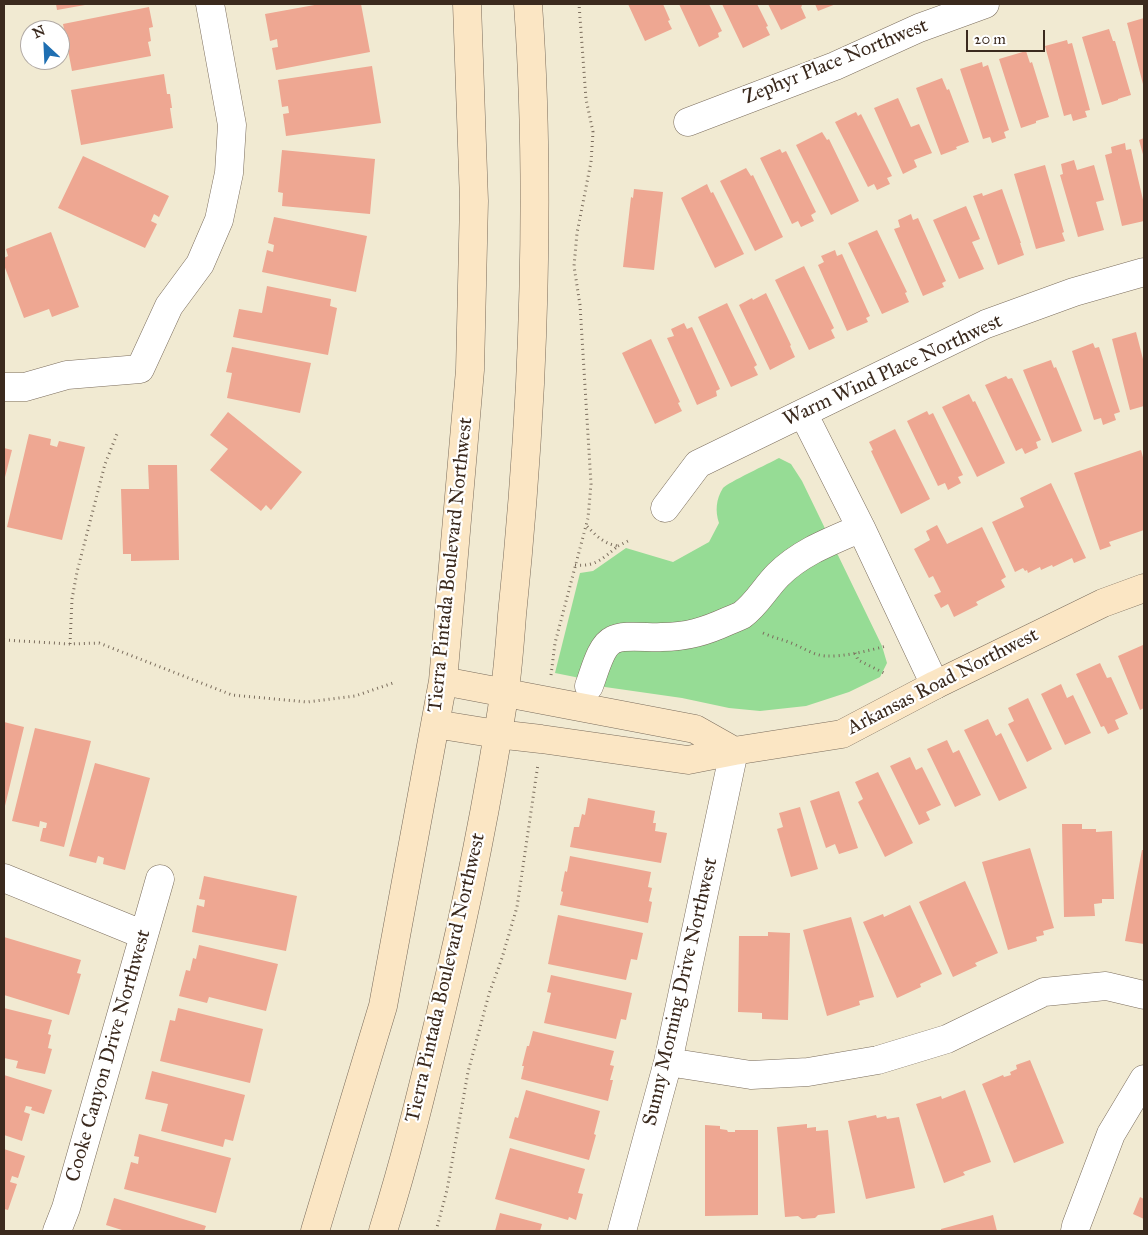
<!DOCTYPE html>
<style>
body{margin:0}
#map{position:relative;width:1148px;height:1235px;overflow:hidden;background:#f1ead2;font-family:"IM FELL Great Primer",serif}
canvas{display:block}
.frame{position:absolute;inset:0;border:5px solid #3b2a1e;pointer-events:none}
.north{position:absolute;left:20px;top:20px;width:50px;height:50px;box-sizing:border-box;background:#fff;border:1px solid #b1aaa5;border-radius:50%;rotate:335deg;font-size:14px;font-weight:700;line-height:20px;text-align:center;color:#3b2a1e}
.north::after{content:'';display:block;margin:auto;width:18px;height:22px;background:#1f6fb2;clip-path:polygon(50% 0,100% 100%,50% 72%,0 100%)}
.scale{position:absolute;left:966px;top:30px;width:79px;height:22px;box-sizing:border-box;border:2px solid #3b2a1e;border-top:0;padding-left:6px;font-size:15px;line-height:18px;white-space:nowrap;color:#3b2a1e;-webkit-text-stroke:4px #fff;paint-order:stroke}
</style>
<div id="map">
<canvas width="1148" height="1235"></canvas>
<div class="frame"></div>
<div class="north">N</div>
<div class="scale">20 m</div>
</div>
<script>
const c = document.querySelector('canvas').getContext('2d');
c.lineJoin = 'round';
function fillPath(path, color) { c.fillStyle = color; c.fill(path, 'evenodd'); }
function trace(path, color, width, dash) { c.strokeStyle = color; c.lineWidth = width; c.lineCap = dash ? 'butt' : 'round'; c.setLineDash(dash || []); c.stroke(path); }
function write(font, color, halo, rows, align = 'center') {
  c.font = font + ' "IM FELL Great Primer",serif'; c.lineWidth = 4.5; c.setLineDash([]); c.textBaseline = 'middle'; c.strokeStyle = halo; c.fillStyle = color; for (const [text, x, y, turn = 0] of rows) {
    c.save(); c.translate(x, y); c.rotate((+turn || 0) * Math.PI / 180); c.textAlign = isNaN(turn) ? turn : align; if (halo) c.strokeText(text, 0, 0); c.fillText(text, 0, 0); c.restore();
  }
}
const green = new Path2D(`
 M779,458L791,464L802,481L882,646L887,663L880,677L849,692L806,706L760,711L729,708L682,698L605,687L575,677L555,673L580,573L593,571L626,548L673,562L709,542L719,523C715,511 716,499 723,488C727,483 770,463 779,458Z`);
const building = new Path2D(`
 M56,4H85V5L57,10Z
 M320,4H361L370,52L276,70L272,48L278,47L277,39L270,41L265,14Z
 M628,4H663L670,20L668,21L672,29L645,41Z
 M679,4H709L722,31L718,33L719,37L699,47Z
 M722,4H757L768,26L766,27L770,35L743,48Z
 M768,4H801L802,6L801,7L806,18L781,30Z
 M815,4H836L818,11Z
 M149,7L153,27L149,28L151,41L148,42L151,56L72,71L63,24Z
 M1144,18V88L1127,23Z
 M1109,29L1113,41H1115L1131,95L1118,99V100L1102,105L1082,37Z
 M1067,40L1068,44L1072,43L1090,110L1085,111L1087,117L1073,121L1071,114L1064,116L1045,46Z
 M1026,51L1030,63L1032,62L1049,117L1036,121V123L1021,128L999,59Z
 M982,62L983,67L988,65L1009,130L1004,132L1006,138L992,143L990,137L983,139L960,69Z
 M372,66L381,123L286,136L283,114L289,113L288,106L282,107L278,80Z
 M164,74L167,94H170L172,108H170L173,128L81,145L71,90Z
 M942,78L947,90L949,89L969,142L956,147L957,149L941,155L916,88Z
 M898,98L911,127L919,124L932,153L914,160L917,167L903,174L874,108Z
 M856,112L858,116L861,114L892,176L887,178L890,184L877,190L874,184L868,187L835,122Z
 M822,132L827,140L829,139L859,201L831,215L796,145Z
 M1144,138V158L1139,140Z
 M1125,143L1126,150L1131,149L1144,204V216H1143L1144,221L1122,226L1105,155L1112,153L1111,147Z
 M780,149L782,153L786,151L816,212L811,215L814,221L801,227L798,221L792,224L760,158Z
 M282,150L375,159L370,214L282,206L283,193L278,192Z
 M83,156L169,196L159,217L154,214L151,221L157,224L145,248L58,208Z
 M1074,160L1077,170L1094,165L1104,200L1096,202L1104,230L1078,237L1060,175L1063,174L1061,164Z
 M1045,165L1064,232L1062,233L1065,241L1036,249L1014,174Z
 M746,168L751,176L753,175L783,237L755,251L720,181Z
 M707,184L711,193L713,192L744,254L715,268L681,198Z
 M634,189L663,192L654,270L623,267L631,197L633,198Z
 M1002,189L1021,243H1020L1024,255L998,265L973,196L982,193L983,196Z
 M966,206L980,239L972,242L984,269L959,279L933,220Z
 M911,214L913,220L918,218L946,281L942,283L944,287L923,296L894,229L900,227L898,220Z
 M274,217L367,236L356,292L262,272L267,250L273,252L274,245L268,243Z
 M877,230L907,292L905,293L909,302L882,314L848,243Z
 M51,232L79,307L52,317L49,309L24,318L4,265V258L8,256L6,249Z
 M835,250L837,256L842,254L870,316L866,318L868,322L847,331L818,265L824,262L821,256Z
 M804,266L834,328L831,330L835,338L809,350L775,280Z
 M267,286L331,299L330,306L337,308L328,355L233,337L239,309L262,313Z
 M766,293L791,345L790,346L795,357L770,370L739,305L752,298L753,300Z
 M727,303L757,365L754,367L758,375L731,387L698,317Z
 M684,323L687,329L692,327L720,389L716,391L717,396L697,405L667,338L674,336L671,329Z
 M1136,332L1144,363V406L1130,410L1112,339Z
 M651,339L680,402L678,403L682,411L655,424L622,353Z
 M1093,343L1095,348L1099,347L1120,412L1114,414L1116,420L1103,425L1101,418L1094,420L1072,351Z
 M232,347L311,363L300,413L227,398L232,373L226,372Z
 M1051,360L1054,368L1056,367L1082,431L1052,443L1023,370Z
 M1006,376L1008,379L1012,378L1041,440L1036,442L1038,448L1025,454L1022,448L1016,451L985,385Z
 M969,394L973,402L975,401L1005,463L977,477L942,407Z
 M927,411L929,415L933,413L963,475L958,477L961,483L948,490L945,483L938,486L907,421Z
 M228,412L302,472L271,510L266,505L261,511L210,470L228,449L210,435Z
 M895,429L930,499L901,514L871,451L873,450L869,442Z
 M29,434L51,439L50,445L57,447L59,441L85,447L62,540L7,527Z
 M4,448L12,450L4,481Z
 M1141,450L1144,461V530L1109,542L1111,546L1100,550L1074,473Z
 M148,465H177L179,560L131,561V554H123L121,489H149Z
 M1051,483L1086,558L1074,563L1072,558L1053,567L1052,565L1041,570L1040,567L1028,573L1027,570L1025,571L1023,568L1015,572L992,522L1024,507L1020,498Z
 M937,525L947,544L982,527L1006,577L1001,580L1005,587L976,602L978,605L954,617L948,604L941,608L934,595L941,592L933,576L929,578L914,549L930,540L926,531Z
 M1143,645L1144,649V708L1140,710L1118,656Z
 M1100,663L1107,678L1111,677L1128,714L1115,720L1119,729L1108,734L1104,726L1101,727L1076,674Z
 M1061,684L1067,698L1073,695L1091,733L1065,745L1041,694Z
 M1028,698L1052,749L1027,762L1008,724L1014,721L1008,708Z
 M988,719L996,736L1001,733L1027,788L999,801L964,730Z
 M4,722L24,727L4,810Z
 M35,728L91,741L64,847L40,841L43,828H46L47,823L40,821L39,827L12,821Z
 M947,740L953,753L959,750L981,795L955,807L927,749Z
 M910,757L916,770L922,767L941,805L926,812L930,820L919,825L890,766Z
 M95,763L150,778L125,870L103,864L104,858L98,856L96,863L69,856Z
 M878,772L913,843L885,857L858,802L863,799L855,782Z
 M839,791L858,848L839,854L835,844L826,848L810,801Z
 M588,798L655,811L653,823H656L655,831L667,833L661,863L570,847L574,827H579L582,814L585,815Z
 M800,807L818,869L791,877L777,829L783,827L779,813Z
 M1062,824H1082V829H1096V832L1112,831L1114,899H1102V903L1094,904L1095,916L1064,917Z
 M1030,848L1054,928L1043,931L1044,935L1036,937L1037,941L1008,950L982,862Z
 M1142,850H1144V944L1125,941Z
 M570,856L651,872L648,887L652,888L649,901L652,902L648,923L560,905L563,892L561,891L565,871L567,872Z
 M204,876L297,896L286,951L192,932L197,905L204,907L205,900L199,899Z
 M965,881L998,953L975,963L977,966L953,977L919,902Z
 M910,905L942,974L920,984L921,987L897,998L863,922L883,914L884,917Z
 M558,915L643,933L637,960L631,959L626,980L548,964Z
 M851,917L874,997L859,1001L860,1005L827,1016L803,930Z
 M768,932L790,933L788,1020L762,1019V1013L738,1012L739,936H768Z
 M4,937L81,960L77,973L81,974L69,1015L4,995Z
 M199,945L278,964L266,1011L209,997L207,1003L179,996L186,970L190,971L193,958L196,959Z
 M551,975L632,993L626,1020L621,1019L616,1039L544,1023L551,993L547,992Z
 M4,1008L52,1020L48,1034L51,1035L48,1048L52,1049L45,1074L16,1068L18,1061L4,1058Z
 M178,1008L263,1029L250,1083L160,1061L170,1020L175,1021Z
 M533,1031L614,1051L610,1065L614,1066L610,1080H613L608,1101L521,1079L524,1066H522L527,1046H529Z
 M1030,1060L1064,1143L1014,1163L982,1084L1003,1075L1004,1077L1011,1075L1010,1072L1017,1069L1016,1065Z
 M152,1071L245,1095L233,1141L225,1139L223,1147L161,1131L168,1104L145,1099Z
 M4,1075L52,1090L44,1114L31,1110L32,1107L26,1106L24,1112L30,1114L22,1141L4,1135Z
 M526,1090L600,1111L594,1134L596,1135L589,1160L509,1138L515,1117L518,1118Z
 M965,1090L991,1162L963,1172L965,1175L944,1183L916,1104L941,1096L942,1099Z
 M876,1115L877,1118L886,1116L887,1119L899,1117L915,1188L866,1199L848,1121Z
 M807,1124V1128L816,1127V1131L828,1130L835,1213L818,1215L815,1218L802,1219L798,1216L785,1217L777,1127Z
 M705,1125L720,1126V1129L727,1130L728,1132H735V1130H758V1215L705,1216Z
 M139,1134L231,1158L216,1213L124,1189L131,1162L138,1164L139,1157L134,1156Z
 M510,1148L585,1169L578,1193L583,1194L576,1220L569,1217L568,1220L495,1199Z
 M4,1149L25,1156L18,1178L12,1176L10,1182L17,1184L8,1210L4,1209Z
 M1140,1197L1144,1199V1219L1133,1214Z
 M114,1198L206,1226L204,1231H125L106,1225Z
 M500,1213L542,1224L540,1231H495Z
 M993,1215L997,1231H941V1229Z`);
const path = new Path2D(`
 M618,546L628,541
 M575,565C596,567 603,558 618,546C604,544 595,535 586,525
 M763,633C774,638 785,640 796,645C805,649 814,655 825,656C843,657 868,651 886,646
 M4,640L70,644L99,643L232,695L307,702L355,696L396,682
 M70,644L72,599L77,572L105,464L117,434
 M855,653L858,660L886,674
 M551,675L555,643L588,518L591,484L580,305L574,266L577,233L591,162L593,132L586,99L579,4
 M436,1231L447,1190L468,1072L489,994L502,958L517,907L538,764`);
const street = new Path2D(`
 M688,122L835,66L919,28L985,4
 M4,387H25L67,375L140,369L169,306L200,264L219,220L229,173L232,125L210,4
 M803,413L861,528L935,685
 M665,508L698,464L986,324L1074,292L1144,272
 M589,686C594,674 600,646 613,640C623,634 649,638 662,637C687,637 706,631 728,621C733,619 738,617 742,615C757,604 765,588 778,575C801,552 831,541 861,528
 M4,878L144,935
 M668,1062L751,1075L808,1072L878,1060L947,1039L1044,992L1106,986L1144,995
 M57,1231L66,1208L160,879
 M622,1231L668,1062L734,751
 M1075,1231L1076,1226L1111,1134L1144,1079`);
const secondary = new Path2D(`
 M443,681L695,729L734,751
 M435,724L497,734L541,739L688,760L734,751L842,734L935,685L1103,603L1144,588
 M315,1231L383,1006L443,681L470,370L474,201L467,4
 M383,1231C406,1158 424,1083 442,1008C467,905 488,801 504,696C508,669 510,642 512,615C520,538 526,461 530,384C536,258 537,130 528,4`);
const streetNames = [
 ["Zephyr Place Northwest",836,62,-22],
 ["Warm Wind Place Northwest",893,371,-25],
 ["Tierra Pintada Boulevard Northwest",451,565,-84],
 ["Arkansas Road Northwest",943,682,-27],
 ["Tierra Pintada Boulevard Northwest",446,978,-77],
 ["Sunny Morning Drive Northwest",681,992,-77],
 ["Cooke Canyon Drive Northwest",109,1056,-74]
];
fillPath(green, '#96dc95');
fillPath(building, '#eea792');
trace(street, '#7b6d5d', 29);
trace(secondary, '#7b6d5d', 29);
trace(path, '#7b6d5d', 3, [1, 4]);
trace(street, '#fff', 28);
trace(secondary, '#fbe6c4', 28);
write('20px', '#3b2a1e', '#fff', streetNames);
</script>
